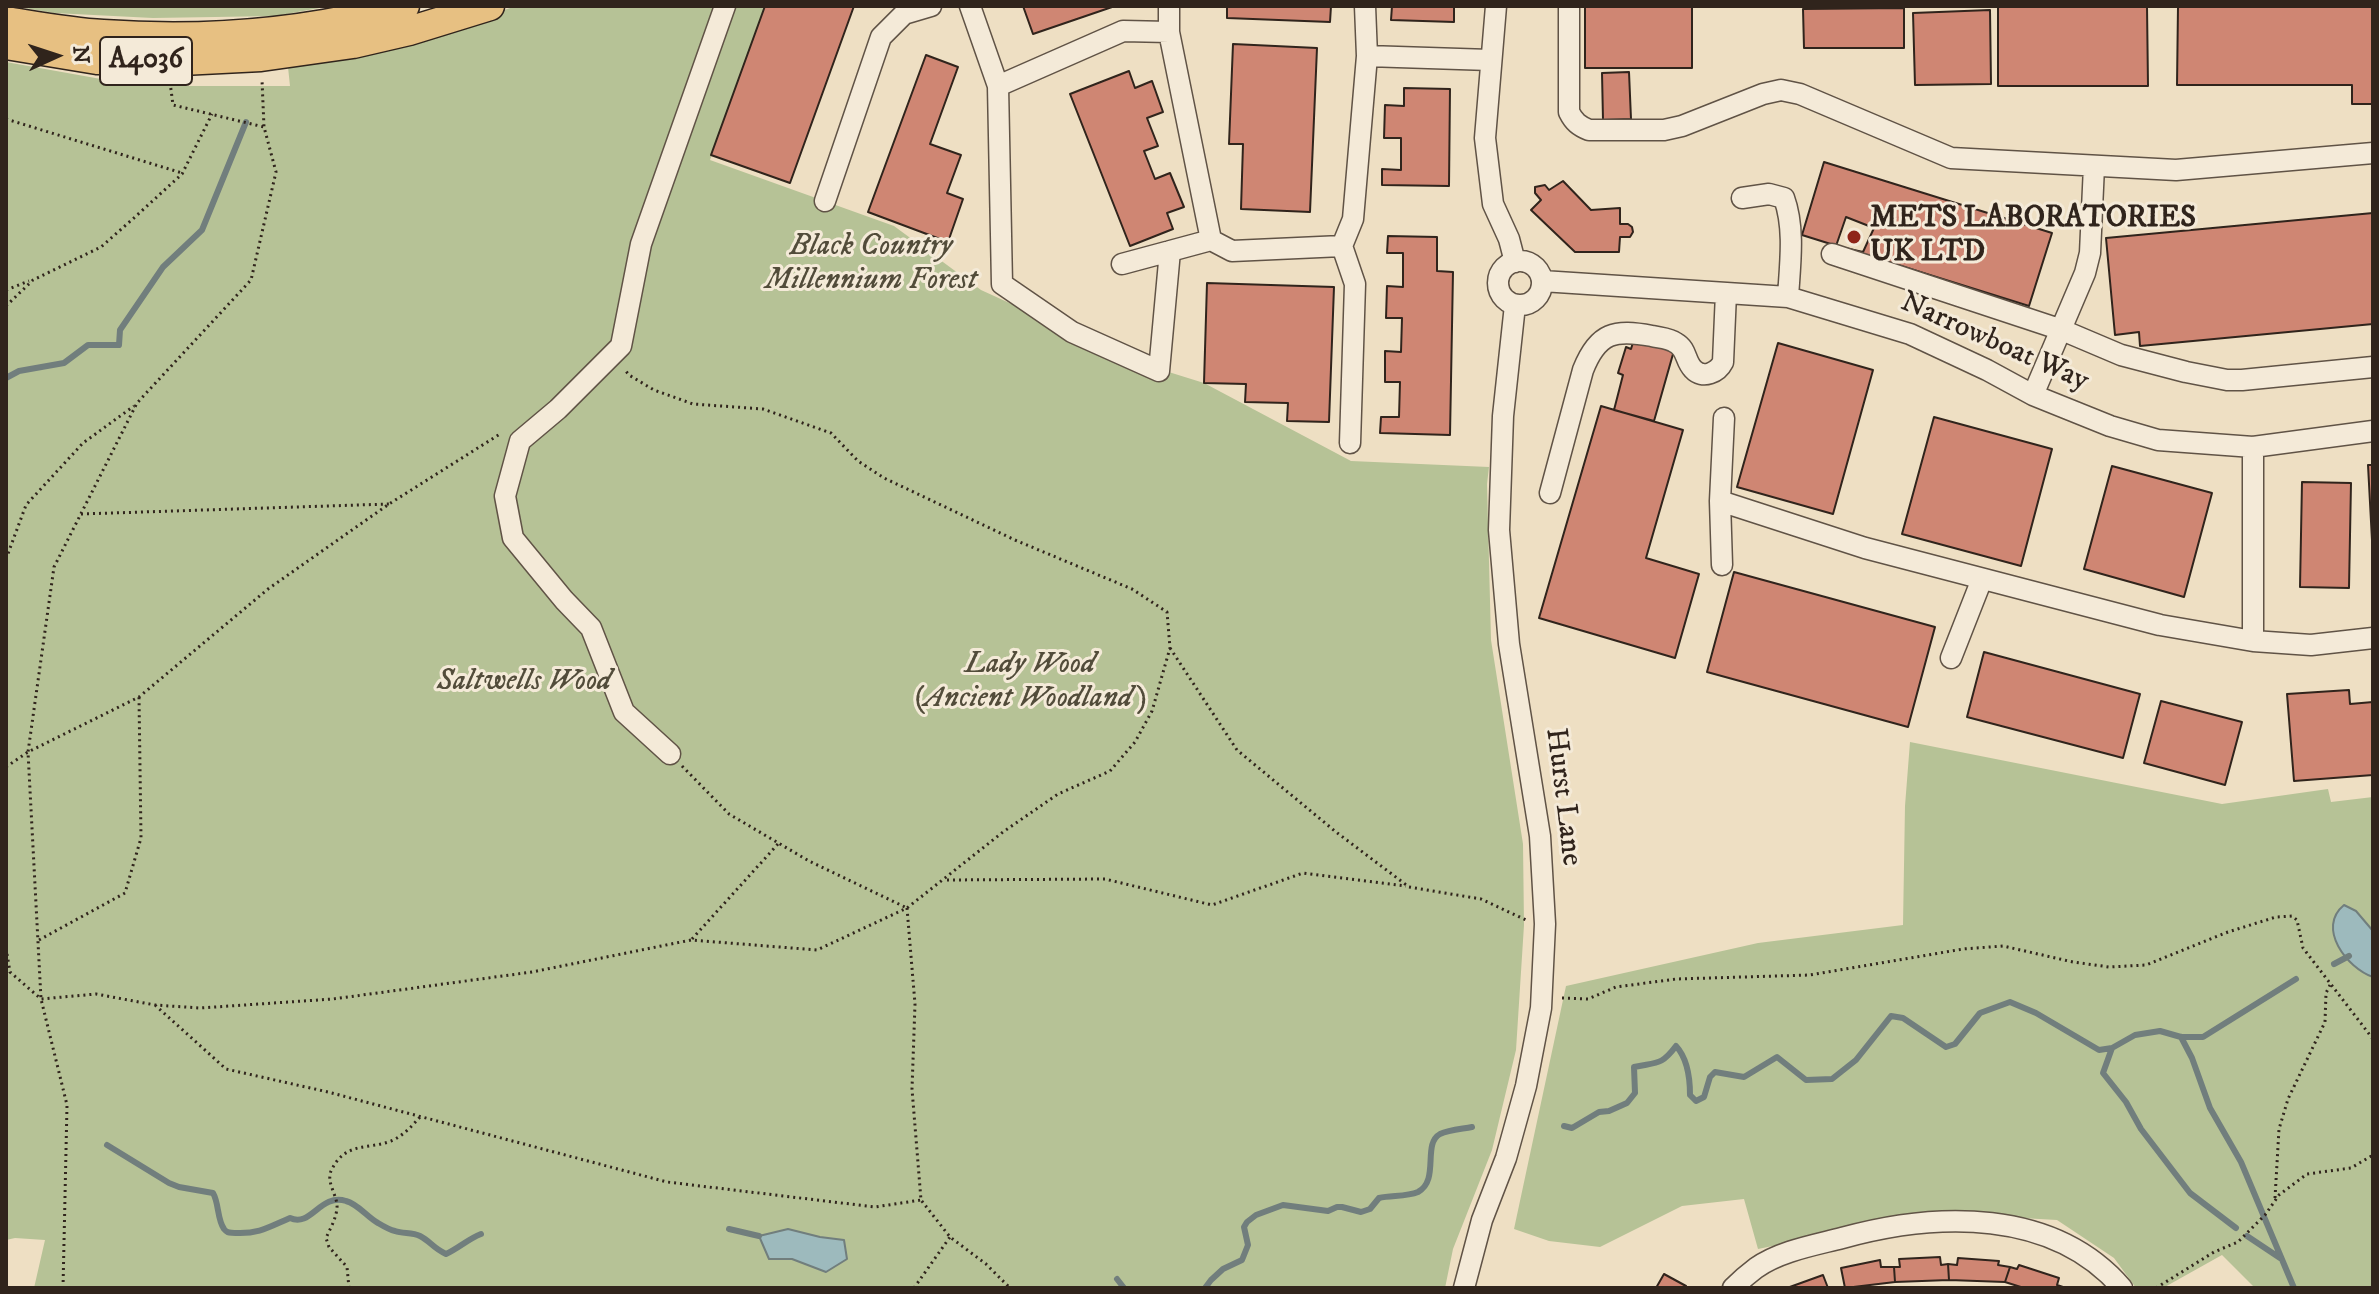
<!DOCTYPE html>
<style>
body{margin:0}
#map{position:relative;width:2379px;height:1294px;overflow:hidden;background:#eedfc3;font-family:"IM FELL DW Pica",serif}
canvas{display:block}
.frame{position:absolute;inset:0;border:8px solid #30241c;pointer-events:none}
.north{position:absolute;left:16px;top:16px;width:80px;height:80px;-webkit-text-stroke:6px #f4ead8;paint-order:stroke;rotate:87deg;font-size:22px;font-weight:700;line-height:32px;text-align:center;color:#30241c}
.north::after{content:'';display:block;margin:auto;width:28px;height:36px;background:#30241c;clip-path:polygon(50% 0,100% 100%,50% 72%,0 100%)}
</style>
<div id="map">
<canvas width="2379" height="1294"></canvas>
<div class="frame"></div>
<div class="north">N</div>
</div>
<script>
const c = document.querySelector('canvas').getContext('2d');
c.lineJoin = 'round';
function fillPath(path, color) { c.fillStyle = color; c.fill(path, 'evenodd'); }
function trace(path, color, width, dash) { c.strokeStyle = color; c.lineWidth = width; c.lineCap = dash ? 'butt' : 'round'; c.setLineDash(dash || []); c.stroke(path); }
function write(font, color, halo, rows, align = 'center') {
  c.font = font + ' "IM FELL DW Pica",serif'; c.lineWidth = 6; c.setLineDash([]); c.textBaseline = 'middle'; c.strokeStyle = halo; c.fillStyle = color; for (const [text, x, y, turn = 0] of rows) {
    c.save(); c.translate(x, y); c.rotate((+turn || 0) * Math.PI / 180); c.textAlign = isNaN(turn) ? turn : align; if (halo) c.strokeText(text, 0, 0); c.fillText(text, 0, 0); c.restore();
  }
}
const green = new Path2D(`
 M12,6H330L276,16L153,18L54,13Z
 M516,6H765L710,160L894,226L981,290L1143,364L1204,383L1351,461L1489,467L1487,484L1491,640L1523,844L1524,925L1516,1050L1492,1150L1453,1249L1445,1288H34L45,1240L15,1238L6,1240V62L140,86H290L288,67L447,30Z
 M1910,742L2222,804L2328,789L2331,802L2373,797V1288H2255L2222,1255L2163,1288H2136L2114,1258L2057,1220L1933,1213L1758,1249L1744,1199L1682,1206L1600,1247L1549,1241L1514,1229L1566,986L1758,943L1903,925L1905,806Z`);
const water = new Path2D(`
 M2344,905L2356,911L2373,931V977C2347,968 2316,928 2344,905Z
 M788,1229L820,1237L844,1240L847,1259L826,1272L792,1259H769L759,1236Z`);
const stream = new Path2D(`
 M6,378L19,371L64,363L88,345H119L120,330L163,267L202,230L246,122
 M2334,964L2349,956
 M2181,1037L2192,1058L2210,1108L2241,1162L2294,1288
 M2112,1048L2103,1073L2126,1102L2141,1129L2190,1193L2236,1228
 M1564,1126L1572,1128L1599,1112L1609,1111L1627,1103L1635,1093L1634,1067C1657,1062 1661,1066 1676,1046C1688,1059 1690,1078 1690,1095L1696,1101L1704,1097L1710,1077L1715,1072L1744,1077L1777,1057L1806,1080L1832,1079L1856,1060L1891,1016L1903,1018L1946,1047L1955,1044L1980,1013L2010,1002L2036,1013L2099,1050L2112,1048L2135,1035L2160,1031L2181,1037H2203L2296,979
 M107,1145L169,1183L179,1187L213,1193C219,1203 217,1219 224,1229C228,1234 230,1232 236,1233C259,1234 269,1227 290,1218C311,1228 320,1193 346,1201C358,1204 367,1217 378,1223C383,1226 390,1230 395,1231C403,1234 412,1232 420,1236C430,1241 433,1248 446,1254C459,1248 468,1239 481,1234
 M729,1229L759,1236
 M2247,1236L2280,1258
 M1117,1279L1124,1288
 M1205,1288L1211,1280L1223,1269L1242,1260L1248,1245L1244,1227L1247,1222L1256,1215L1283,1205L1328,1211L1337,1207H1342L1361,1212L1370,1209L1379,1198C1391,1195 1406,1197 1418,1192C1440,1180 1422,1144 1440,1134C1449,1130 1462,1129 1472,1127`);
const building = new Path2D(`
 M765,6H854L790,183L711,155Z
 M1023,6H1115L1033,34Z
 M1227,6H1331L1330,22L1227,18Z
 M1392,6H1454V22L1391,20Z
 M1585,6H1692V68H1585Z
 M1998,6H2147L2148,86H1998Z
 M2178,6H2373V104H2352V85H2177Z
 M1904,8V48H1804L1803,9Z
 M1990,10L1991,84L1915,85L1913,13Z
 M1233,44L1317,48L1310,212L1241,209L1243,144H1229Z
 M926,55L958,67L930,144L961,155L947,193L963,199L948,242L868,212Z
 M1129,71L1135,88L1152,81L1163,112L1147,118L1158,146L1144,151L1155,179L1170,173L1184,207L1167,213L1173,229L1130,246L1070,94Z
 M1629,72L1631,119L1603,120L1602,73Z
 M1404,88L1450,89L1449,186L1382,185V169L1401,170V138H1384L1385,105L1404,106Z
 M1824,162L2052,233L2029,306L1802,235Z
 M1563,181L1591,210L1620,208V224H1628L1632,227L1633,232L1630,237H1620L1619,252H1575L1531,210L1541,200L1535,193V187L1545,185L1549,190Z
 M2373,213V324L2140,346L2139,332L2115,335L2106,238Z
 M1846,217L1874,228L1863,252L1836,246Z
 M1388,236L1437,237V271L1453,272L1450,435L1380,433L1381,417H1399L1400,382H1385V351L1401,352L1402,318H1386L1387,286L1403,287V253H1387Z
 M1207,283L1334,287L1329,422L1287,421L1288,403L1245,402L1246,384L1204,383Z
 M1635,336L1675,347L1654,421L1614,410L1623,375L1618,373L1626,347L1631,349Z
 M1778,343L1873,370L1833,514L1737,487Z
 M1601,406L1683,430L1646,558L1699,574L1675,658L1539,618Z
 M1934,417L2052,449L2021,566L1902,534Z
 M2368,465H2373V559Z
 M2112,466L2212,493L2184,597L2084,569Z
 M2302,482L2351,483L2349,588L2300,587Z
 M1734,572L1935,627L1908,727L1707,672Z
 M1984,652L2140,694L2123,758L1967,717Z
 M2349,690L2350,704L2373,702V775L2294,781L2287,694Z
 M2161,701L2242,722L2225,785L2144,763Z
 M1940,1257L1941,1265L1948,1264L1949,1280L1895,1282L1894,1267H1900L1899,1259Z
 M1958,1258L1999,1261L1998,1265L2010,1267L2005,1282L1949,1280L1948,1264L1957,1265Z
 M1880,1260L1881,1267H1894L1895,1282L1845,1288L1841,1268Z
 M2019,1265L2059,1278L2057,1285L2066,1288H2024L2005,1282L2010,1267L2017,1269Z
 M1664,1274L1686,1286L1684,1288H1656Z
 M1823,1275L1828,1288H1787Z`);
const path = new Path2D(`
 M170,82L173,105L264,127
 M6,119L182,173
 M6,290L29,281
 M6,306L33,280L101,247L135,217L182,174L212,114
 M81,514L389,504
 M6,559L26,505L83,443L134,406
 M1170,648L1237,750L1336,832L1409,887L1481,899L1526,920
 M682,766L729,814L809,861L907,908
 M6,767L28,752L139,697L268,589L389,504L500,434
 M947,880L1105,879L1212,905L1303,873L1406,886
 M907,908L915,1004L912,1089L921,1200L950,1237L986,1264L1010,1288
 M692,939L778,844
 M39,940L125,893L141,838L139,697
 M6,948L10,972L41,999L96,994L155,1005L200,1008L333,999L532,972L691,940L817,950L907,908L1003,832L1058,794L1110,771L1135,742L1152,711L1170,648L1167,612L1132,589L1015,540L884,478L858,461L831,433L763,409L693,404L654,390L629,375L625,370
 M1562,998L1588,999L1616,987L1676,979L1810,975L1963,949L2003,946L2073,962L2109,967L2146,965L2228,932L2276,917L2292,916L2297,920L2303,948L2373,1039
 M155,1005L226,1069L328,1092L667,1182L875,1207L921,1200
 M2275,1198L2279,1129L2288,1099L2325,1022L2326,993L2330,985
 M63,1288L67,1105L41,999L28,752L54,567L137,403L251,280L276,172L264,127L262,80
 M349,1288L347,1267L329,1247L326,1238C330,1229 336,1219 337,1208C338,1196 326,1183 331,1171C345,1141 368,1150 391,1141C403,1136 412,1126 420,1117
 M914,1288L950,1237
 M2156,1288L2214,1252L2238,1242L2265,1215L2279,1195L2307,1174L2351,1168L2373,1155`);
const minor = new Path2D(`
 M970,6L998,86L1123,31L1169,32V6
 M1365,6L1367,56L1490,60
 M1496,6L1485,138L1493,204L1509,239L1515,262
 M1569,6V112C1574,122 1579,126 1589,130H1664L1682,126L1763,94L1781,90L1800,94L1951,158L2176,170L2373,153
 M1169,32L1211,240L1232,251L1342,246
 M998,86L1002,284L1072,332L1159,371L1170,251
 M1742,198L1769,194L1784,198C1795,228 1790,265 1788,297
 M825,201L881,37L904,14L931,6
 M1832,254L2062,330L2121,355L2186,372L2227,380H2242L2373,367
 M1498 283a22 22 0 1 1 44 0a22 22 0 1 1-44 0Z
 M1122,264L1211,240
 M1542,281L1788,297L1910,334L1987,370L2033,395L2110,426L2158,440L2253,447L2373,431
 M2033,395L2085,273L2090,253L2094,166
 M1350,443L1355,284L1342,246L1353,219L1367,56
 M1550,493L1583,370C1598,332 1615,329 1652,336C1660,338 1669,338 1676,343C1687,349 1685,361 1693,369C1703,380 1718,372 1723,362L1726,293
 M1720,501L1865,548L2160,625L2253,641V447
 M1722,565L1720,501L1724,418
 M2253,641L2311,645L2373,638
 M1951,658L1982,579
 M670,754L624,712L591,628L564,600L513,538L505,496L520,441L558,409L621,346L641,244L725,6
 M1464,1288L1482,1220L1506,1158L1526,1086L1541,1008L1545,924L1540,836L1509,644L1499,530L1503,416L1515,305
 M1733,1288C1740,1281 1748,1274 1756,1268C1780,1251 1815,1245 1842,1238C1936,1212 2053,1208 2122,1288`);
const highway = new Path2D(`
 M6,21C38,26 70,32 103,34C203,41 307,33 405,6
 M6,45L97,60L182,61L261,57L353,44L409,31L490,6`);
const markers = [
 [1854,237,8,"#8f2418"]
];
const shields = [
 [146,61,92]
];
const shieldNames = [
 ["A4036",146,61]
];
const poiNames = [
 ["METS LABORATORIES",1870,220],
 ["UK LTD",1870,254]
];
const parkNames = [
 ["Black Country",871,248],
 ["Millennium Forest",871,282],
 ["Lady Wood",1030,666],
 ["(Ancient Woodland)",1030,700],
 ["Saltwells Wood",524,683]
];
const streetNames = [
 ["Narrowboat Way",1994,343,24],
 ["Hurst Lane",1562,797,83]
];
fillPath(green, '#b6c296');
fillPath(water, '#9dbabd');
trace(water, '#717e7d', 2);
trace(stream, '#717e7d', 6);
fillPath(building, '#cf8673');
trace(building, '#30241c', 2);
trace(minor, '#605346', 23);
trace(highway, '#30241c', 31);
trace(path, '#30241c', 3, [2, 4]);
trace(minor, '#f4ead8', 20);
trace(highway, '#e7c082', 28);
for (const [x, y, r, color] of markers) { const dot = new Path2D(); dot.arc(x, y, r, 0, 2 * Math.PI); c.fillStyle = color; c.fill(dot); trace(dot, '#f4ead8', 3); }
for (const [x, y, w] of shields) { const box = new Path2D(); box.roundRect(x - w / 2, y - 24, w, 48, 6); c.fillStyle = '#f4ead8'; c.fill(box); trace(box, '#30241c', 2); }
write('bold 28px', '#30241c', null, shieldNames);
write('bold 30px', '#30241c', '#f4ead8', poiNames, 'left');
write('italic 30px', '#524c3a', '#f4ead8', parkNames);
write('30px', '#30241c', '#f4ead8', streetNames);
</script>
